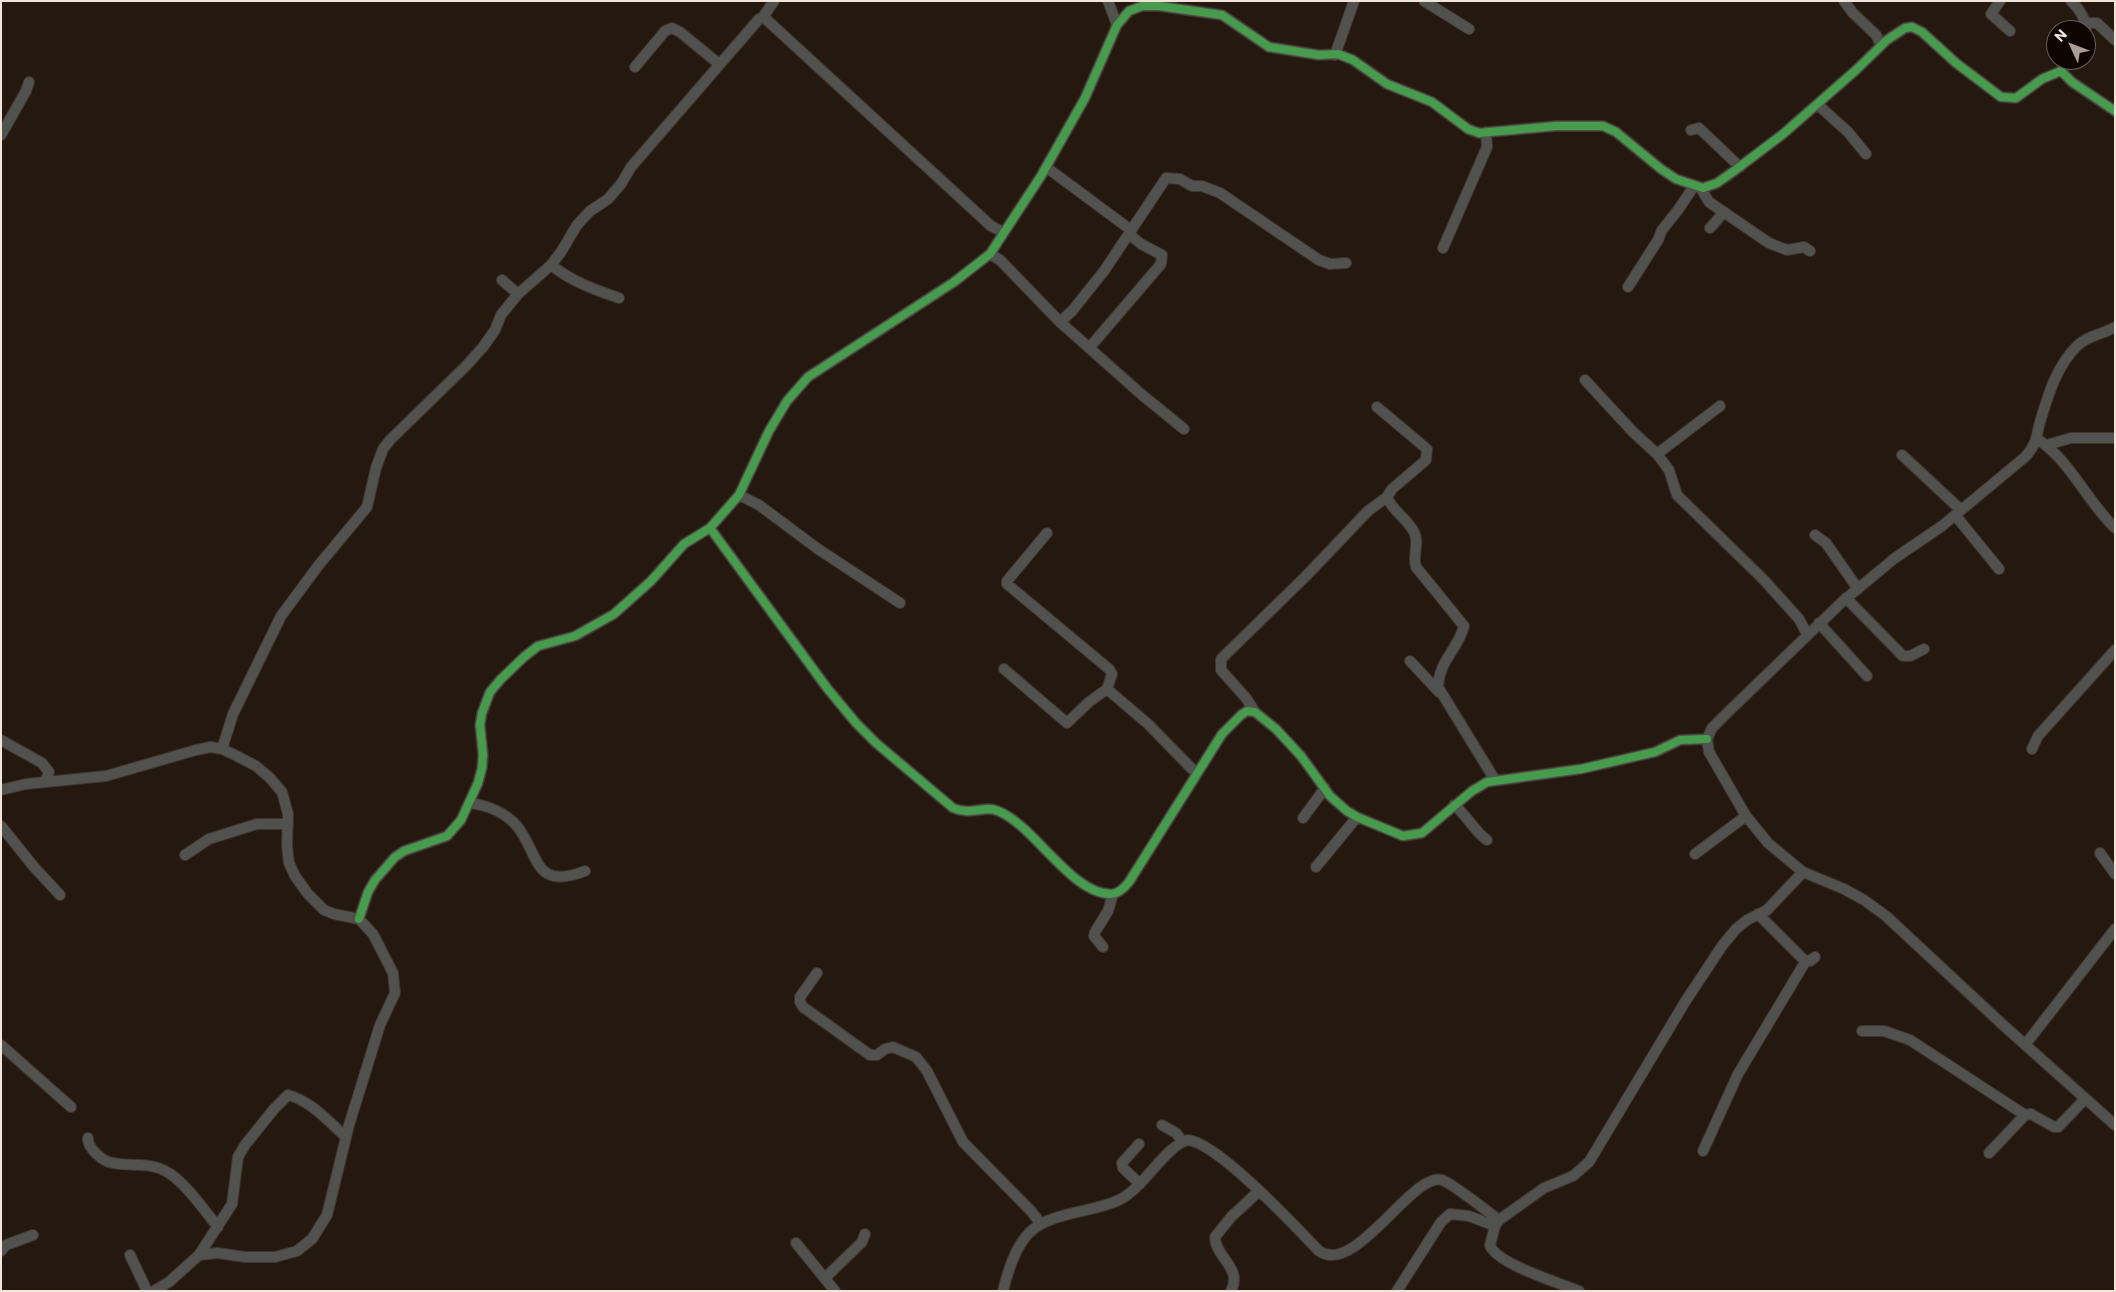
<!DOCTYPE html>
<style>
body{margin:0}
#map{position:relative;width:2116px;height:1292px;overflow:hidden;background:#24180f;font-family:Commissioner,sans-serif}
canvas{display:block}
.frame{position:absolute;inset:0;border:2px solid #f3e4da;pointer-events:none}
.north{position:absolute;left:2046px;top:20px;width:50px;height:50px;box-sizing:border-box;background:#0e0502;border:1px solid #6a5e58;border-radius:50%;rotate:313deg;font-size:14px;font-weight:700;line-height:20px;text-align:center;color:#f3e4da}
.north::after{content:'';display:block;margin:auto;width:18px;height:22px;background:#ab9d93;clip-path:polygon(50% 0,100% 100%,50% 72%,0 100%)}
</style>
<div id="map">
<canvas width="2116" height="1292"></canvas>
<div class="frame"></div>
<div class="north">N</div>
</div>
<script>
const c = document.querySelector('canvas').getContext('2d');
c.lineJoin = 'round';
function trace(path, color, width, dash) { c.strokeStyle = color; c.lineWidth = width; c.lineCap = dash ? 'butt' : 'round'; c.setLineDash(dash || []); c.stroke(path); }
const minor = new Path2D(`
 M1108,1L1117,25
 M1424,1L1469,29
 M1844,1L1853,13L1876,35L1881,45
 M2000,1L1991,14L2010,31
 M2071,1C2080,9 2085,17 2086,29
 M763,17L774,1
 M2086,23H2097L2115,40
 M1335,55L1354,1
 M635,67L665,31L672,28L680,32L719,64
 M2061,71L2069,60
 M1817,104L1848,132L1866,154
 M1691,130L1699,128L1740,167
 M1,135L26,91L29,82
 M1046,167L1131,230
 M1700,187L1709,202L1769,243L1787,250L1804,247L1810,251
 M1710,228L1724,212
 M1443,248L1487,147L1486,132
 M990,254L1000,260L1060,322L1141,394L1184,429
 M551,265C571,281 595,290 619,298
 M502,280L518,294
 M1628,287L1658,240L1662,230L1678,210L1694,186
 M1060,322L1072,311L1104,271L1166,178L1180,179L1192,186H1202L1220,193L1319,260L1330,264L1346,263
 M2115,327C2102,335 2088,335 2077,346C2057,365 2048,395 2040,422C2036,437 2037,444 2025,457L1942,526L1895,558L1843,601L1727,713L1712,728L1707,739L1709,752L1746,816L1768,843L1803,872L1844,889L1864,900L1886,916L2002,1024L2115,1125
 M1090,347L1161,264L1162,255L1141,244L1129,234
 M1585,380L1633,432L1657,454L1669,470L1677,495L1764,580L1799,619L1807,634
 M1377,407L1427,449L1426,460L1392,489L1387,497C1392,511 1407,518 1414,532C1420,543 1412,555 1416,567L1464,626C1458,650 1439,660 1438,687L1495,780
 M2036,438C2070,460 2086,500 2115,528
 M2047,445L2071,438H2115
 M1657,454L1720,406
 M1902,455L1961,510
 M739,495L759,505L818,549L900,603
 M1955,515L1999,569
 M710,528L827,688L856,723L876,743L953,808C972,816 984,805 998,811C1034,825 1071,894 1111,894C1119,894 1125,887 1129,882L1222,734L1241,715L1247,711L1255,712L1276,729L1301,756L1330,796L1347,811L1357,817L1403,836L1422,833L1472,791L1487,782L1581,769L1655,752L1680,740L1707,739
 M1047,533L1007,581V584L1109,669L1112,674L1107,689
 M1815,535L1826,543L1858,589
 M1846,598L1903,656H1910L1924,649
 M1819,623L1867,676
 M1410,661L1439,692
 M1004,669L1067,723L1089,702L1107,689L1148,724L1197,774
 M1255,712L1246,698L1221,670V659L1306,576L1368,511L1387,497
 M1,740L42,763L49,772L45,782
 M222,749L233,714L281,616L318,566L367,507L376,468L383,449L390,440L466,366L483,347L495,330L501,315L518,294L551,265L561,252L577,225L590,211L608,199L621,184L631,167L759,19L763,17L768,21L978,214L991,226L1003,232
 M2032,749L2038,736L2115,650
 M1,790L26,784L106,776L196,750L211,747L222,749L233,754L256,766L270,778L282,792L288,814L287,846L289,863L295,876L308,894L324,910L334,914L359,919L373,934L393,973L395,993L380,1025L349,1125L327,1215L312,1239L297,1251L275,1257H245L218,1253L199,1255L169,1282L154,1291
 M469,803C486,805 505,812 517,826C540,855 533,891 585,871
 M1454,805C1467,815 1474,831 1487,840
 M1303,818L1325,788
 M1,826L34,867L60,895
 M2100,853L2115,874
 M1695,854L1746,816
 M185,855L209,839L257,824H288
 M1316,867L1357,817
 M359,919L368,892L375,880L395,857L404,851L447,836L461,820L478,783L482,768L483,755L480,725L482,713L490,692L501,679L524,657L538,646L575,636L614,614L651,581L684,544L710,528L739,495L769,431L787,401L808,377L954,282L990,254L1041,176L1085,98L1117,25L1129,11L1142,6H1159L1222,15L1269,47L1319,55L1338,54L1353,60L1387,84L1432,102L1468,129L1479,133L1556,126H1603L1616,132L1661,169L1676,179L1703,188L1717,183L1734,171L1783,134L1856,70L1887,40L1905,28L1912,27L1922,32L1956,63L2001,97L2016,98L2042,79L2061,71L2072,82L2115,111
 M1103,947L1094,936L1095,932L1108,911L1113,894
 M1804,960L1810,961L1815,957
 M817,973L800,997V1002L803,1007L870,1055H877L885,1049L893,1047L916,1057L927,1071L963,1142L1031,1211L1041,1224
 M1862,1031H1884L1910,1040L2025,1115
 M1,1045L71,1107
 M2025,1045L2115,929
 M1162,1125L1176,1133L1183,1142
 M88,1138C87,1148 103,1162 113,1163C132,1167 150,1161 169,1173C187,1185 204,1210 218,1227
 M1139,1144L1122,1163L1123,1168L1140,1184
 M1703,1151L1738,1074L1804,964V960L1758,914
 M1989,1153L2025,1115L2031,1114L2054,1127H2058L2085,1099
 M796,1243L835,1291
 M1,1251L6,1245L33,1235
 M130,1255L147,1291
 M199,1255L232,1204L238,1157L245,1145L274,1109L288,1095C311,1101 328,1121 346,1137
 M825,1278L862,1242L865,1234
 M1003,1291C1008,1271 1015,1247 1030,1232C1053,1211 1092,1213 1119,1200C1144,1188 1165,1146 1188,1140C1218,1143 1296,1227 1319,1251C1355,1277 1413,1171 1442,1180C1452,1183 1488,1212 1499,1220
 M1231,1291C1243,1268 1215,1257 1215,1237L1231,1217L1259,1191
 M1397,1291L1441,1222L1450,1214L1469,1216L1495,1226
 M1579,1291C1560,1283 1496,1264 1490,1245L1495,1226L1499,1220L1544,1188L1573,1176L1589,1162L1685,1002L1722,946L1736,929L1747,920L1767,910L1803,872`);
const cycleway = new Path2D(`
 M710,528L827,688L856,723L876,743L953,808C972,816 984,805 998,811C1034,825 1071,894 1111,894C1119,894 1125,887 1129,882L1222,734L1241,715L1247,711L1255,712L1276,729L1301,756L1330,796L1347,811L1357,817L1403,836L1422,833L1472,791L1487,782L1581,769L1655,752L1680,740L1707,739
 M359,919L368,892L375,880L395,857L404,851L447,836L461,820L478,783L482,768L483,755L480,725L482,713L490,692L501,679L524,657L538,646L575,636L614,614L651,581L684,544L710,528L739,495L769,431L787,401L808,377L954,282L990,254L1041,176L1085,98L1117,25L1129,11L1142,6H1159L1222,15L1269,47L1319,55L1338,54L1353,60L1387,84L1432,102L1468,129L1479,133L1556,126H1603L1616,132L1661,169L1676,179L1703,188L1717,183L1734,171L1783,134L1856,70L1887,40L1905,28L1912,27L1922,32L1956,63L2001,97L2016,98L2042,79L2061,71L2072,82L2115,111`);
trace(minor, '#3f352d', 12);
trace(minor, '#51524f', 10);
trace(cycleway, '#469c4c', 8);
</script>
